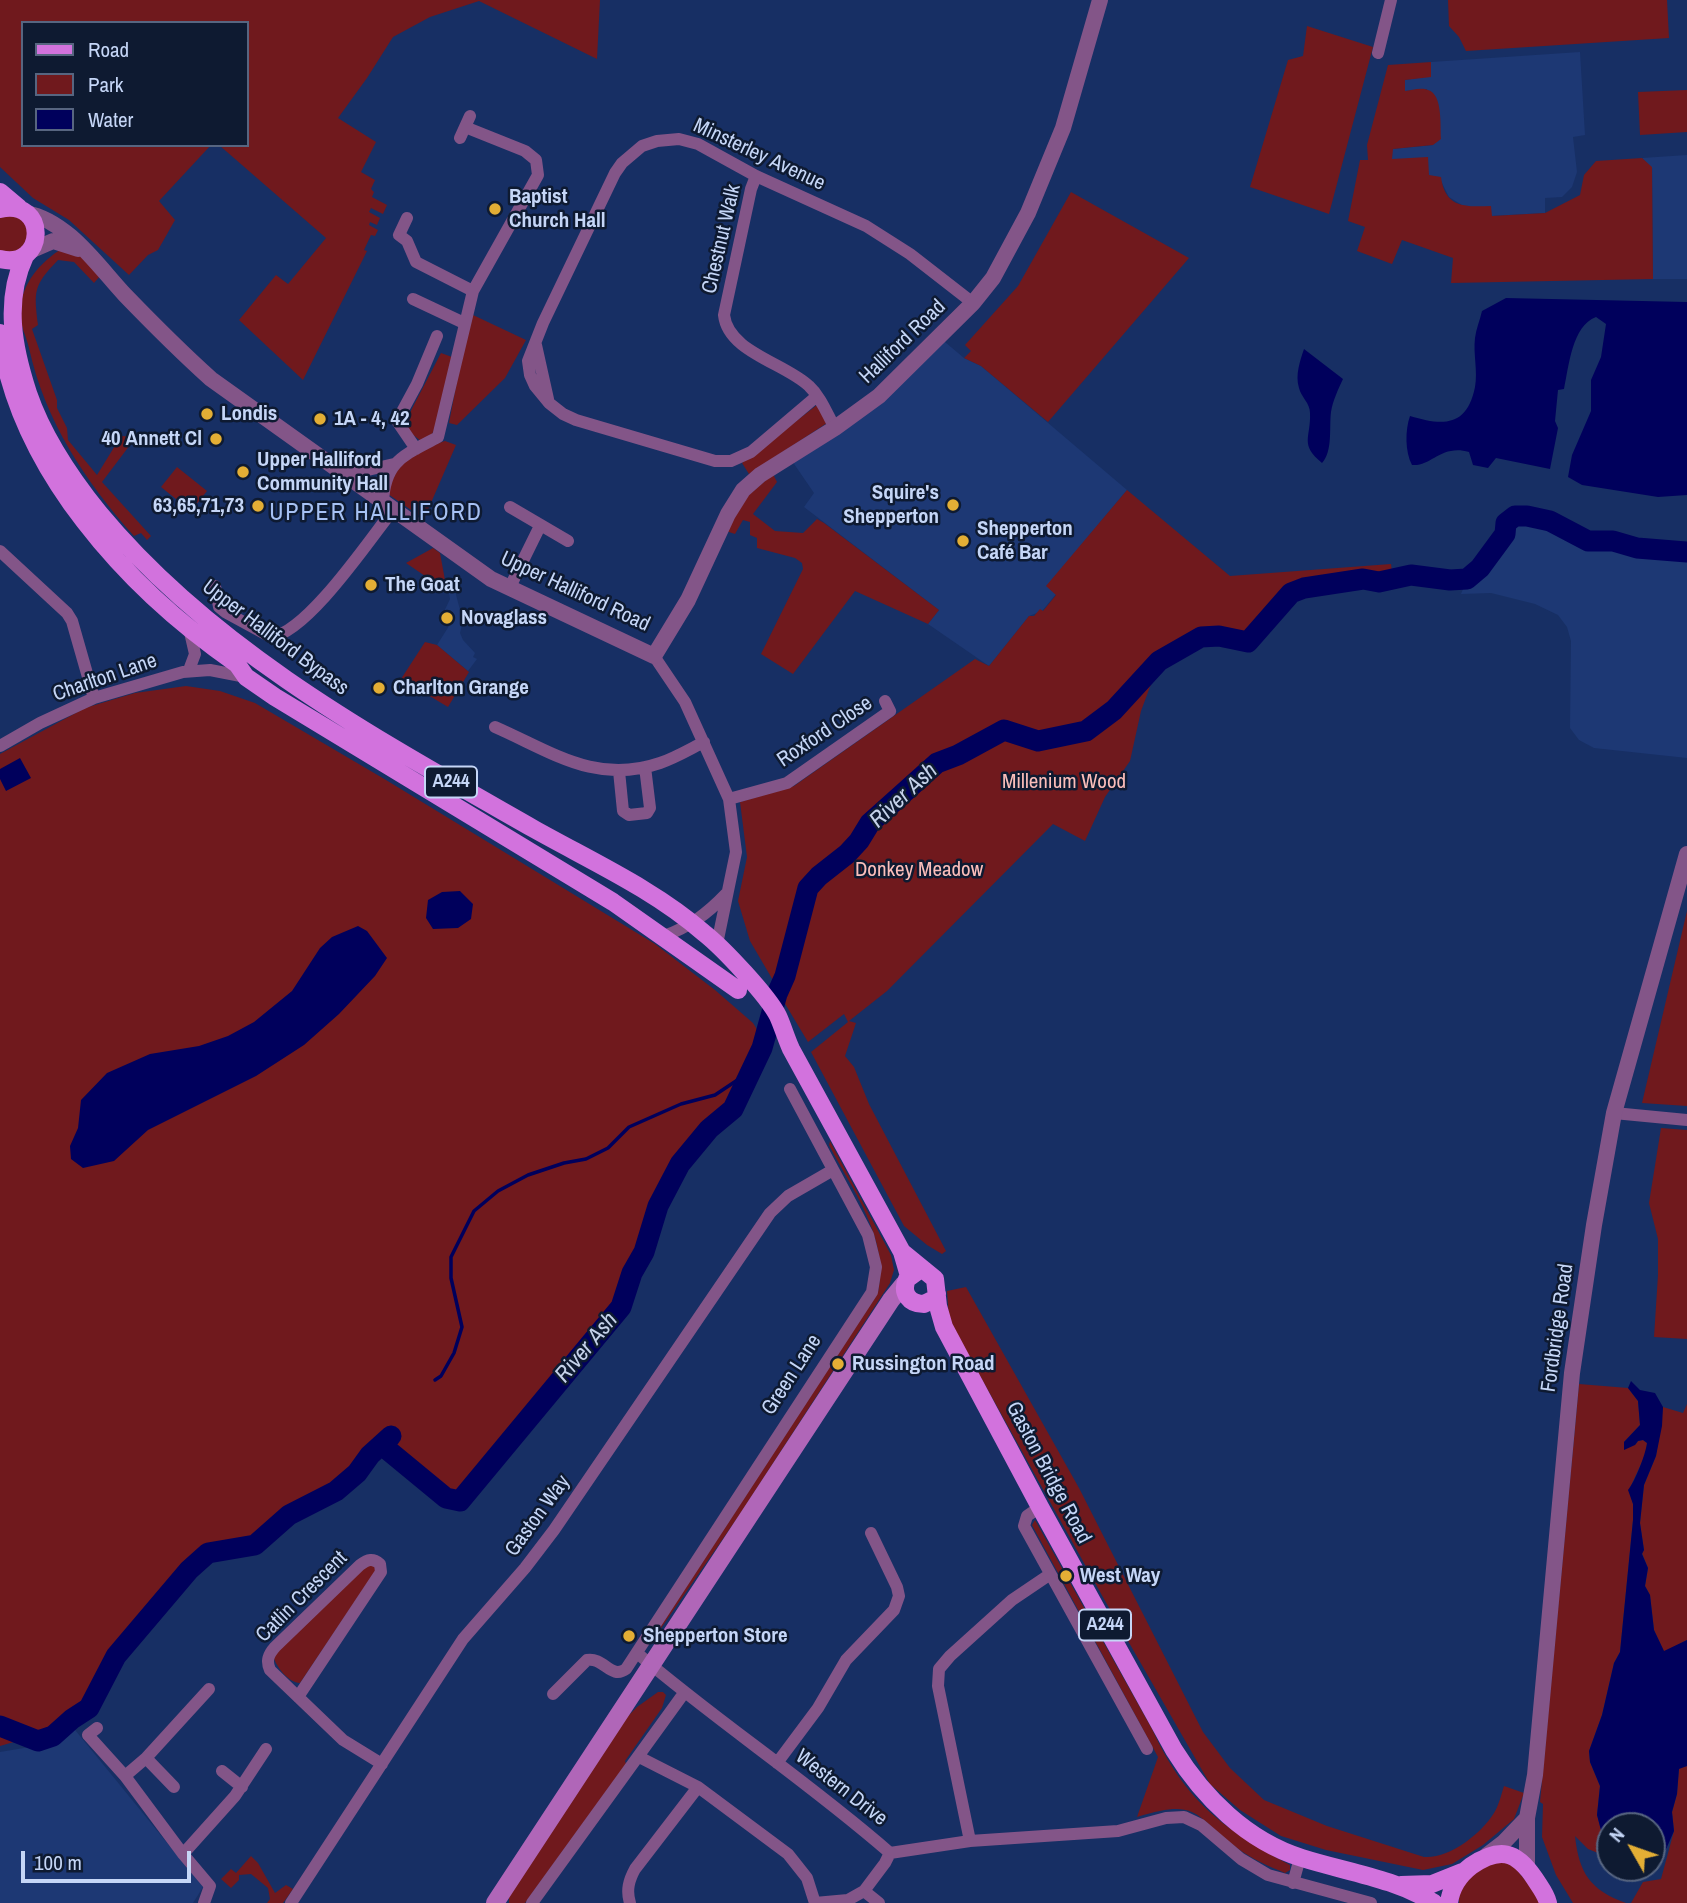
<!DOCTYPE html>
<meta charset="utf-8">
<style>
body{margin:0}
#map{position:relative;width:1687px;height:1903px;overflow:hidden;background:#172f64;font-family:"Archivo Narrow",sans-serif}
canvas{display:block}
.legend{position:absolute;left:21px;top:21px;width:228px;height:126px;box-sizing:border-box;background:#0e1a31;border:2px solid #576580;margin:0;padding:9px 12px;list-style:none;font-size:21px;color:#c5d6f7}
.legend li{display:flex;align-items:center;gap:14px;height:35px}
.legend b{width:35px;border:2px solid #576580}
.north{position:absolute;left:1596px;top:1812px;width:70px;height:70px;box-sizing:border-box;background:#0e1a31;border:2px solid #576580;border-radius:50%;rotate:310deg;font-size:19px;font-weight:700;line-height:28px;text-align:center;color:#c5d6f7}
.north::after{content:'';display:block;margin:auto;width:24px;height:32px;background:#e3ae35;clip-path:polygon(50% 0,100% 100%,50% 72%,0 100%)}
.scale{position:absolute;left:21px;top:1851px;width:170px;height:32px;box-sizing:border-box;border:4px solid #c5d6f7;border-top:0;padding-left:9px;font-size:21px;line-height:24px;white-space:nowrap;color:#c5d6f7;-webkit-text-stroke:5px #0e1a31;paint-order:stroke}
</style>
<div id="map">
<canvas width="1687" height="1903"></canvas>
<ul class="legend">
<li><b style="height:9px;background:#d272dd"></b>Road</li>
<li><b style="height:19px;background:#70191d"></b>Park</li>
<li><b style="height:19px;background:#00005c"></b>Water</li>
</ul>
<div class="north">N</div>
<div class="scale">100 m</div>
</div>
<script>
const c = document.querySelector('canvas').getContext('2d');
c.lineJoin = 'round';
function fillPath(path, color) { c.fillStyle = color; c.fill(path, 'evenodd'); }
function trace(path, color, width, dash) { c.strokeStyle = color; c.lineWidth = width; c.lineCap = dash ? 'butt' : 'round'; c.setLineDash(dash || []); c.stroke(path); }
function write(font, color, halo, rows, align = 'center') {
  c.font = font + ' "Archivo Narrow",sans-serif'; c.lineWidth = 5; c.setLineDash([]); c.textBaseline = 'middle'; c.strokeStyle = halo; c.fillStyle = color; for (const [text, x, y, turn = 0] of rows) {
    c.save(); c.translate(x, y); c.rotate((+turn || 0) * Math.PI / 180); c.textAlign = isNaN(turn) ? turn : align; if (halo) c.strokeText(text, 0, 0); c.fillText(text, 0, 0); c.restore();
  }
}
const built = new Path2D(`
 M1580,52L1585,135L1573,137L1577,172L1572,187L1562,197L1545,198V213L1491,216L1465,207L1449,197L1441,181L1391,159L1392,149L1433,145L1427,89L1405,91V80L1430,76L1431,62Z
 M1687,155V279H1653L1652,168L1642,158Z
 M939,337L964,358L981,366L1127,490L1047,586L1056,594L1042,611L1029,616L989,666L928,624L939,610L804,507L814,493L790,458L835,428Z
 M1515,516H1527L1550,521L1588,541H1613L1637,548L1687,552V758L1594,748L1579,740L1570,728L1571,641L1567,627L1558,615L1535,604L1491,593L1461,594L1467,579L1480,568L1505,534L1506,523Z
 M455,591L463,621L460,633L463,640L475,653L473,657L477,659L468,671L437,645L449,626L440,620L450,599L449,593Z
 M71,1725L203,1887L193,1903H0V1752L42,1745Z`);
const green = new Path2D(`
 M0,0H600L597,59L479,1L430,17L393,37L367,78L338,118L376,142L361,172L375,180L371,189L374,192L372,197L387,205L383,214L371,208L369,212L380,218L377,225L370,222L369,225L378,230L375,236L371,235L364,250L367,251L303,380L239,320L276,275L288,284L326,238L219,145H247V23H23V145H211L159,201L175,220L158,250L148,255L129,275L69,220L33,198L0,167Z
 M1448,0H1667L1669,38L1466,51L1459,37L1449,26Z
 M1307,26L1373,47L1329,214L1250,187L1288,60L1303,56Z
 M1431,62V77L1405,80V91C1411,90 1422,87 1428,90C1443,94 1440,126 1441,139L1433,145L1393,149L1392,159L1428,157L1429,175L1441,177C1445,208 1465,207 1491,206L1492,216L1545,213L1580,195L1584,175L1596,161L1642,158L1652,167L1653,279L1451,283L1453,258L1402,240L1392,264L1357,251L1365,227L1348,221L1360,160H1368L1367,145L1388,65Z
 M1687,90V132L1640,135L1638,92Z
 M1071,192L1189,258L1048,422L981,366L964,358L971,351L965,345L1018,286Z
 M11,211L32,229L19,253H0V214Z
 M63,248L80,255L100,276L94,283L74,262L58,260C33,286 34,291 38,325L32,329L57,400V408L67,428L68,440L97,475L121,436L136,437L102,482L151,536L147,540L141,533L134,536C85,481 45,421 29,348C26,335 20,326 20,312C21,284 40,262 63,248Z
 M473,315L526,340L505,378L457,425L449,423L466,333Z
 M441,353L452,357L437,424L431,436L422,442L406,429L404,424Z
 M817,405L827,423L749,474L742,463Z
 M445,441L456,445L424,519L388,494C390,487 391,477 395,471C401,461 434,444 445,441Z
 M177,467L207,491L191,511L161,487Z
 M773,474L777,482L753,514L775,531L803,533L817,519L824,523L939,610L928,624L855,591L793,674L761,654L803,569L802,563L795,558L757,548V538L750,535V522L743,520L735,534L726,531L743,500Z
 M1127,490L1230,576L1391,564L1393,579L1379,582L1363,579L1304,588L1291,593L1248,642L1219,636L1201,637L1160,660L1141,711L1130,761L1105,797L1085,841L1053,824L887,991L849,1021L856,1023L845,1056L854,1067L869,1104L946,1251L942,1254L927,1245L904,1226L811,1052L848,1022L844,1014L808,1042L781,997L815,890L826,875L849,859L876,824L910,792L940,768L1005,734L1038,744L1085,735L1084,727L1036,737L1019,728L1006,725L956,753L936,760L916,775L870,818L844,853L819,871L804,887L788,947L774,982L750,941L738,901L747,857L740,802L794,786L975,659L989,666L1029,616H1034L1040,609L1043,611L1056,595L1046,586Z
 M433,548L440,553L447,591L406,563Z
 M425,642L437,645L469,672L448,707L401,679Z
 M186,686L220,691L255,703L386,780L655,944L715,990L753,1023L763,1039L762,1048L733,1109L709,1129L680,1164L658,1206L644,1252L632,1273L621,1307L466,1496L460,1501H454L393,1448L383,1443L370,1455L357,1473L336,1491L289,1515L255,1545L245,1548L233,1543L206,1548L174,1581L171,1592L116,1656L89,1708L76,1724L0,1746V754L85,708L135,693Z
 M1687,910V1106L1642,1103L1687,911Z
 M1661,1128L1687,1130V1339L1654,1337L1658,1275V1239L1649,1203Z
 M830,1141L891,1255L894,1270L890,1283L740,1514L657,1634L655,1632L878,1292C890,1239 852,1190 829,1145Z
 M966,1287L1079,1488L1203,1732L1230,1768L1264,1800L1327,1826L1424,1857C1449,1859 1481,1834 1494,1813C1499,1805 1501,1795 1504,1786L1524,1793L1514,1819L1483,1845L1452,1864L1423,1870L1326,1850L1281,1836L1240,1810L1210,1784L1104,1599L949,1320L947,1291Z
 M1579,1384L1628,1388L1638,1401L1640,1425L1624,1442L1635,1445L1638,1441L1643,1440L1647,1443L1646,1453L1629,1490L1633,1504V1520L1620,1652L1614,1663L1602,1715L1589,1751L1590,1762L1600,1786L1597,1815L1608,1857L1588,1849L1575,1836C1579,1873 1590,1890 1626,1903H1573L1556,1875L1542,1837L1543,1804L1540,1802Z
 M1687,1404V1640L1664,1652L1654,1630L1650,1595L1645,1586L1648,1568L1642,1553L1644,1550L1640,1523L1644,1485L1656,1456L1663,1407L1683,1413Z
 M1035,1520L1152,1729C1185,1801 1222,1828 1290,1865V1870L1285,1873C1268,1866 1252,1859 1237,1848C1193,1815 1199,1798 1137,1817L1158,1757L1032,1525Z
 M366,1565H374L376,1570L300,1683C289,1683 275,1666 273,1655Z
 M658,1692H663L666,1695L662,1708L625,1761L626,1764L525,1903H509V1896L627,1717L637,1707Z
 M1687,1766V1903H1631L1643,1882L1661,1879L1674,1831L1672,1812L1677,1794L1679,1768Z
 M251,1856L258,1863L275,1893L286,1885L293,1889L283,1903H267L270,1899L268,1888L251,1874L239,1875V1880L231,1888L221,1879L231,1869L236,1873Z
 M1495,1860L1510,1861L1543,1903H1459C1458,1880 1479,1870 1495,1860Z`);
const water = new Path2D(`
 M1506,298L1687,302V495L1658,497L1582,485L1568,477L1572,455L1591,411V380L1601,357L1606,324L1596,317C1572,326 1569,366 1564,389L1558,390L1555,421L1558,428L1550,469L1496,458L1488,468L1473,465L1469,452C1441,444 1431,467 1412,465C1405,452 1405,430 1410,416C1443,426 1467,427 1475,387C1478,371 1473,354 1475,338C1476,329 1480,320 1482,311Z
 M1304,349L1343,379C1338,390 1333,400 1331,412C1329,428 1333,451 1322,463C1299,444 1311,438 1310,413C1310,403 1301,397 1299,388C1295,375 1300,361 1304,349Z
 M20,758L31,778L6,791L0,779V769Z
 M460,891L473,904L471,919L458,928L433,929L426,918L428,900L442,892Z
 M358,926L367,931L387,958L375,976L339,1014L304,1045L256,1076L148,1130L114,1161L83,1168L71,1159L70,1146L78,1128L81,1100L107,1073L150,1054L199,1046L228,1036L254,1022L292,991L320,948L332,937Z
 M1631,1381L1640,1390L1655,1393L1663,1407L1662,1426L1656,1456L1644,1485L1640,1523L1644,1550L1642,1554L1648,1568L1645,1586L1650,1595L1654,1630L1664,1651L1687,1640V1766L1679,1769L1677,1794L1672,1812L1674,1831L1660,1863L1652,1868V1826H1610V1858L1608,1857L1597,1815L1600,1786L1590,1762L1589,1751L1602,1715L1614,1663L1620,1652L1633,1520V1504L1628,1490C1635,1482 1646,1453 1647,1443L1643,1440L1638,1441L1635,1445L1624,1450V1442L1640,1425L1638,1401L1628,1388Z`);
const stream = new Path2D(`
 M435,1380L441,1376L454,1353L462,1327L451,1278V1257L474,1211L498,1191L528,1175L564,1163L586,1159L608,1148L629,1127L681,1104L715,1095L739,1079L762,1048`);
const river = new Path2D(`
 M384,1443L389,1451L446,1498L460,1501L621,1307L632,1273L644,1252L658,1206L680,1164L709,1129L733,1109L762,1048L777,994L785,976L808,888L819,876L847,854L859,841L870,823L937,763L958,755L1004,730L1038,741L1086,731L1114,710L1159,661L1201,637L1219,636L1248,642L1291,593L1304,588L1363,579L1379,582L1411,575L1450,580L1467,579L1480,568L1505,534L1506,523L1515,516H1527L1550,521L1588,541H1613L1637,548L1687,552
 M0,1726L38,1741L53,1736L72,1719L89,1708L116,1656L189,1570L208,1553L255,1545L289,1515L336,1491L357,1473L370,1455L391,1436`);
const minor = new Path2D(`
 M1378,53L1391,0
 M460,138L470,116
 M756,176L751,189L724,315C728,352 785,363 809,386C821,397 827,414 835,428
 M407,218L399,235L407,241L416,262L473,291
 M413,299L464,323
 M536,345L548,399
 M817,396L751,452L731,461H715L576,420L563,414L549,403L535,386L530,375L528,361L543,323L615,173L622,163L642,146L657,141L679,139L698,144L756,176L866,226L910,254L973,303
 M416,449L397,421L417,384L437,336
 M346,475L394,464
 M383,502C385,460 405,455 438,437L473,291L538,175L536,160L525,151L465,127
 M510,507L568,541
 M0,551L67,613L72,621L94,698
 M215,586L219,607L225,612L271,637C307,633 370,539 393,510
 M509,589L540,526
 M654,656L685,702L729,799L736,852L717,944
 M189,670L195,654L189,628
 M495,727C552,752 596,785 660,763C675,758 690,749 704,742
 M0,746L40,723L94,698L183,672L210,670L246,677
 M619,771L623,811L629,815L647,813L650,808L645,767
 M729,799L787,783L890,711L885,701
 M664,936C689,927 707,914 726,894
 M1614,1113L1687,1120
 M1040,1507L1027,1516L1024,1526L1147,1749
 M637,1653C719,1723 809,1782 890,1853L970,1841L1118,1831L1166,1818L1184,1817L1201,1825L1241,1859L1268,1875L1371,1903
 M553,1694L587,1660C604,1657 611,1680 626,1669L872,1292L876,1267L868,1235L790,1089
 M298,1697L381,1572L380,1564C373,1558 368,1559 360,1565L275,1647C268,1655 266,1661 270,1670L343,1740L382,1764
 M97,1728L88,1735L125,1776L183,1854L210,1886L204,1903
 M639,1757L698,1787L788,1854L807,1878L815,1903
 M146,1758L174,1787
 M777,1763L818,1708L846,1660L894,1610L899,1596L897,1587L871,1533
 M222,1771L242,1787
 M125,1776L146,1758L209,1689
 M970,1841L938,1686L939,1669L950,1656L1012,1600L1049,1575
 M183,1854L235,1796L266,1749
 M1293,1883L1300,1858
 M291,1903L463,1639L525,1568L554,1530L770,1213L788,1196L833,1170
 M532,1903L684,1693
 M630,1903C626,1890 629,1880 635,1869L698,1787
 M815,1903L848,1900L864,1891
 M879,1903L864,1891L885,1863L890,1853`);
const tertiary = new Path2D(`
 M26,213C68,221 97,265 125,295C153,324 181,352 211,379L491,579L654,656L688,600L728,514L743,490L760,475L835,428L879,396L973,303L993,278L1028,213L1063,128L1100,0
 M30,251L53,241L78,249
 M1487,1855L1504,1842L1527,1818
 M1527,1867V1818L1535,1775L1572,1373L1594,1225L1614,1113L1687,854`);
const secondary = new Path2D(`
 M495,1903L891,1300L904,1284`);
const primary = new Path2D(`
 M0,192L19,208
 M0,209C50,198 45,271 0,259
 M25,256C4,301 13,347 28,393C43,437 70,477 99,513C214,652 380,741 534,829C591,861 655,890 704,933C723,948 768,996 778,1016C783,1027 786,1038 791,1049L902,1252L909,1276
 M0,333C18,469 128,589 237,664L246,677L275,697L613,902L738,990
 M902,1252L935,1279L938,1306L944,1327L1040,1507L1174,1750C1203,1797 1247,1841 1302,1858C1346,1872 1394,1878 1434,1903
 M918,1271L907,1279C901,1293 909,1304 924,1304L934,1299L937,1294
 M1401,1885L1432,1884L1462,1872
 M1449,1903C1451,1887 1458,1876 1471,1866C1499,1847 1516,1850 1535,1879C1540,1887 1546,1894 1548,1903`);
const markers = [
 [495,209,7,"#e3ae35"],
 [207,414,7,"#e3ae35"],
 [320,419,7,"#e3ae35"],
 [216,439,7,"#e3ae35"],
 [243,472,7,"#e3ae35"],
 [953,505,7,"#e3ae35"],
 [258,506,7,"#e3ae35"],
 [963,541,7,"#e3ae35"],
 [371,585,7,"#e3ae35"],
 [447,618,7,"#e3ae35"],
 [379,688,7,"#e3ae35"],
 [838,1364,7,"#e3ae35"],
 [1066,1576,7,"#e3ae35"],
 [629,1636,7,"#e3ae35"]
];
const shields = [
 [451,782,52],
 [1105,1625,52]
];
const shieldNames = [
 ["A244",451,782],
 ["A244",1105,1625]
];
const streetNames = [
 ["Minsterley Avenue",759,155,25],
 ["Chestnut Walk",722,239,-77],
 ["Halliford Road",903,342,-44],
 ["Upper Halliford Road",575,592,25],
 ["Upper Halliford Bypass",275,638,37],
 ["Charlton Lane",105,678,-19],
 ["Roxford Close",825,732,-34],
 ["Fordbridge Road",1558,1328,-82],
 ["Green Lane",792,1375,-57],
 ["Gaston Bridge Road",1048,1473,62],
 ["Gaston Way",538,1516,-54],
 ["Catlin Crescent",302,1597,-45],
 ["Western Drive",841,1788,38]
];
const poiNames = [
 ["Baptist",509,197],
 ["Church Hall",509,221],
 ["Londis",221,414],
 ["1A - 4, 42",334,419],
 ["40 Annett Cl",202,439,"right"],
 ["Upper Halliford",257,460],
 ["Community Hall",257,484],
 ["Squire's",939,493,"right"],
 ["Shepperton",939,517,"right"],
 ["63,65,71,73",244,506,"right"],
 ["Shepperton",977,529],
 ["Café Bar",977,553],
 ["The Goat",385,585],
 ["Novaglass",461,618],
 ["Charlton Grange",393,688],
 ["Russington Road",852,1364],
 ["West Way",1080,1576],
 ["Shepperton Store",643,1636]
];
const parkNames = [
 ["Millenium Wood",1064,782],
 ["Donkey Meadow",919,870]
];
const waterNames = [
 ["River Ash",904,796,-43],
 ["River Ash",587,1348,-50]
];
const quarterNames = [
 ["UPPER HALLIFORD",376,514]
];
fillPath(built, '#1d3874');
fillPath(green, '#70191d');
fillPath(water, '#00005c');
trace(stream, '#00005c', 3.5);
trace(river, '#00005c', 21);
trace(minor, '#835588', 12);
trace(tertiary, '#835588', 16);
trace(secondary, '#b066b8', 18);
trace(primary, '#d272dd', 18);
for (const [x, y, r, color] of markers) { const dot = new Path2D(); dot.arc(x, y, r, 0, 2 * Math.PI); c.fillStyle = color; c.fill(dot); trace(dot, '#0e1a31', 2.5); }
for (const [x, y, w] of shields) { const box = new Path2D(); box.roundRect(x - w / 2, y - 15.5, w, 31, 5); c.fillStyle = '#0e1a31'; c.fill(box); trace(box, '#c5d6f7', 2); }
write('bold 19px', '#c5d6f7', null, shieldNames);
write('21px', '#c5d6f7', '#0e1a31', streetNames);
write('bold 21px', '#c5d6f7', '#0e1a31', poiNames, 'left');
write('21px', '#fcbeba', '#0e1a31', parkNames);
write('italic 23px', '#c5d2ea', '#0e1a31', waterNames);
c.letterSpacing = '2px';
write('24px', '#a6c1f4', '#0e1a31', quarterNames);
c.letterSpacing = '0px';
</script>
